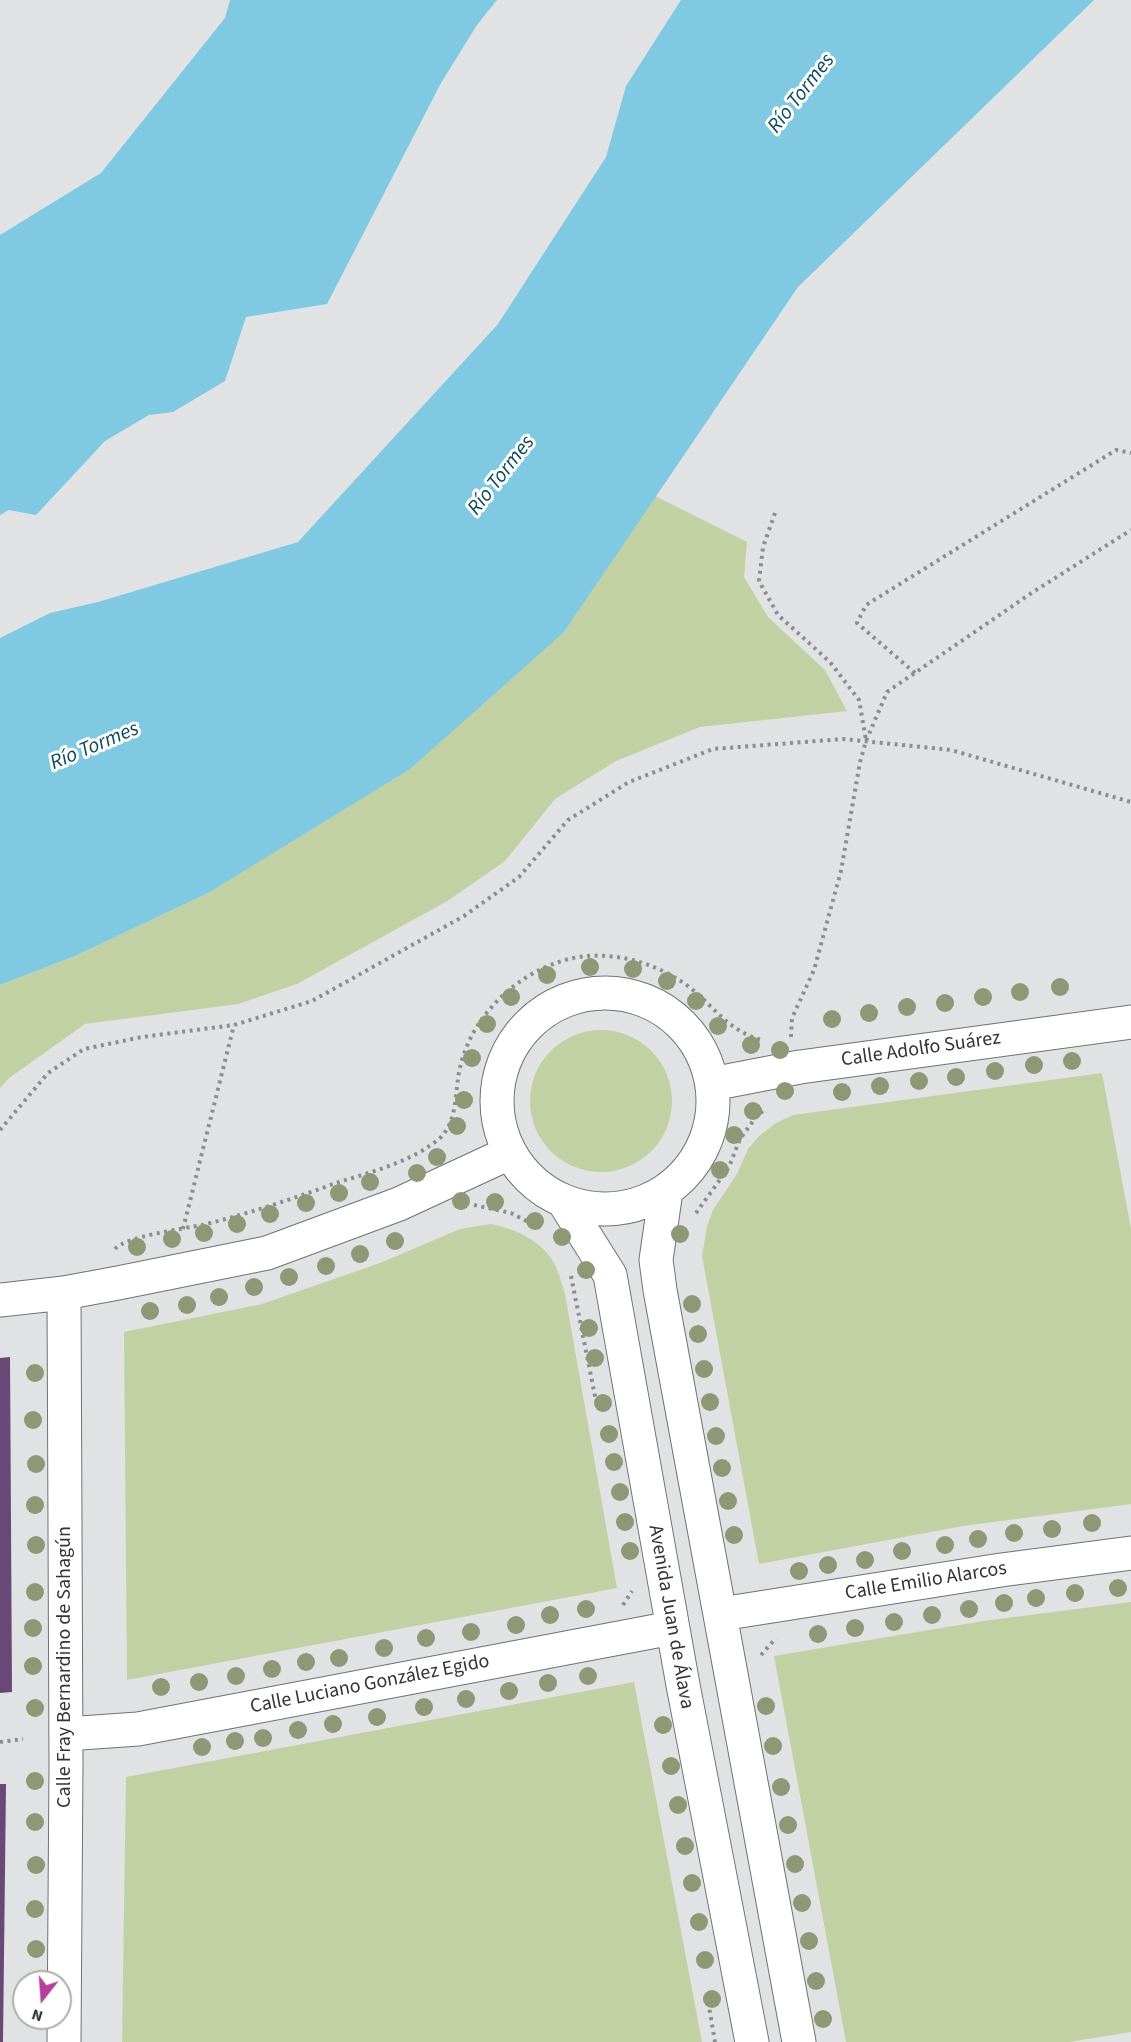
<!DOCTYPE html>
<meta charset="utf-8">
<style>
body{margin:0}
#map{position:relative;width:1131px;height:2042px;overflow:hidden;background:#e1e2e4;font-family:"Source Sans 3",sans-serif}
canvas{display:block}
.north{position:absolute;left:12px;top:1970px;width:60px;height:60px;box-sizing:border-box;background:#fff;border:2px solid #aeaeae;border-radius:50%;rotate:197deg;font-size:16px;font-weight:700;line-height:24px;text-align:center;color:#343435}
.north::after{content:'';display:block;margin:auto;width:21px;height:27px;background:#b44099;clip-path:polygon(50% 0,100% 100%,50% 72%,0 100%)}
</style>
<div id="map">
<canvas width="1131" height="2042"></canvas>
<div class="north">N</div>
</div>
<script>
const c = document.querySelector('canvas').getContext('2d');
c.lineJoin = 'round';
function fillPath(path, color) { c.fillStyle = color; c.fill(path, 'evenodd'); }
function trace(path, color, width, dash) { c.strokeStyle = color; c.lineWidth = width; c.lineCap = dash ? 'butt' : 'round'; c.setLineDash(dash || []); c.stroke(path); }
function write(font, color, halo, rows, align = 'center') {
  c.font = font + ' "Source Sans 3",sans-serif'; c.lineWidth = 6; c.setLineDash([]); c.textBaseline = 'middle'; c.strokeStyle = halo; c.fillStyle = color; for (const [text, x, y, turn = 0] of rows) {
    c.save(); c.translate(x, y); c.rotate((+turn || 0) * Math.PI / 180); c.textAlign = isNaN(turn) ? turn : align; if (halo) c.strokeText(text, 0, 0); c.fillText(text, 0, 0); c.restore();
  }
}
const green = new Path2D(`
 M655,496L747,542L744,577L768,617L825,670L847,711L700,727L616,761L555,799L505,861L449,900L297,984L238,1004L85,1024L9,1078L0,1088V985L75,956L208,893L564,632Z
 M530 1101a71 71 0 1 1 142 0a71 71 0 1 1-142 0Z
 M1102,1073L1131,1229V1504L963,1526L759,1564L702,1256L707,1226L713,1210L737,1174L748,1149L758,1137L776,1123L793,1115Z
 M490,1224C515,1228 545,1242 556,1267C560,1276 562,1285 565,1294L617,1588L127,1680L124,1332L262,1304L380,1263L460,1229Z
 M1131,1602V2032L1069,2042H846L774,1656L983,1621Z
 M634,1682L702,2042H122L126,1777Z`);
const water = new Path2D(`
 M230,0H497L477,25L441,83L327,304L246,317L225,381L173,412L149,415L105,441L36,515L9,510L0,515V235L101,173L225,18Z
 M681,0H1094L798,287L564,632L410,769L208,893L75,956L0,985V638L50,613L98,602L298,542L498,324L606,157L626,86Z`);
const building = new Path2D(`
 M10,1357L12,1692L0,1693V1358Z
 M0,1784H6L3,2042H0Z`);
const path = new Path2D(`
 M775,513L763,547L759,581L778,615L830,662L859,700L866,740
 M915,673L857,623L866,605L1116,450L1131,453
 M791,1037L792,1018L814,970L841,871L860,762L866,741L887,692L1033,592L1131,530
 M0,1130L48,1073L84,1049L142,1037L234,1025L312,1001L464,916L519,877L568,820L629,782L713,749L843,739L951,750L1131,802
 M474,1205L511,1213L540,1228
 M696,1213L729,1167L740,1139L756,1117L766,1108
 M183,1229L234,1025
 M115,1249C127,1236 183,1229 202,1225C248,1214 292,1199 336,1183C371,1172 412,1162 440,1138C456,1123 455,1098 458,1079C465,1023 512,975 565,960C611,947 665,964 700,996C719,1014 734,1033 762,1040
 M571,1276L596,1401
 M623,1605L632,1591
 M761,1655L776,1638
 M0,1742L23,1739
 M707,1995L715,2042`);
const street = new Path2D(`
 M497 1101a108 108 0 1 1 216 0a108 108 0 1 1-216 0Z
 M712,1084L800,1067L1131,1022
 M666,1191L656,1260L660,1290L799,2042
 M564,1202L610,1275L683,1685L752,2042
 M64,1293L66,1765L64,2042
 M0,1300L64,1293L118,1283L267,1253L399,1204L509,1153
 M721,1614L1001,1570L1131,1553
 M66,1734L138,1729L672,1628`);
const trees = [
 [590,967],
 [633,969],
 [547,975],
 [667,981],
 [1060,987],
 [1020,992],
 [511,997],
 [983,997],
 [696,1001],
 [945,1003],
 [907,1007],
 [869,1013],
 [832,1019],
 [487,1024],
 [718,1026],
 [751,1045],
 [780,1050],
 [472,1058],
 [1072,1061],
 [1034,1065],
 [995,1071],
 [956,1077],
 [919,1081],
 [880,1086],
 [785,1091],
 [842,1092],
 [464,1100],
 [753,1111],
 [457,1126],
 [734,1135],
 [437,1157],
 [720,1170],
 [417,1173],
 [370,1182],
 [339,1193],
 [461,1201],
 [495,1202],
 [306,1203],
 [270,1214],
 [535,1221],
 [237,1224],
 [204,1233],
 [680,1234],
 [562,1237],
 [172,1239],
 [395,1241],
 [137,1247],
 [360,1254],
 [326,1266],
 [586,1270],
 [289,1277],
 [254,1287],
 [219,1297],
 [692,1304],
 [187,1305],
 [150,1311],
 [589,1328],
 [698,1334],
 [595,1358],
 [704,1369],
 [35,1373],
 [710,1402],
 [603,1403],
 [33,1420],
 [609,1434],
 [716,1436],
 [614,1462],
 [36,1464],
 [722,1468],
 [620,1492],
 [728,1501],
 [35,1505],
 [625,1522],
 [1092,1523],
 [1052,1529],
 [1014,1533],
 [734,1535],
 [978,1539],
 [36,1545],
 [945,1545],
 [630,1551],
 [902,1551],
 [865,1560],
 [828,1565],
 [799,1571],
 [1118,1588],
 [35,1592],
 [1075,1593],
 [1036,1598],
 [1004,1603],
 [586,1609],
 [969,1609],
 [550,1615],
 [932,1615],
 [894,1622],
 [516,1625],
 [33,1628],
 [855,1628],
 [471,1632],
 [818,1634],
 [426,1638],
 [384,1648],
 [339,1658],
 [306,1662],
 [33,1666],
 [272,1669],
 [236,1676],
 [588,1676],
 [199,1682],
 [548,1683],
 [161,1687],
 [509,1691],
 [466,1699],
 [766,1706],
 [424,1707],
 [35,1708],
 [377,1717],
 [333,1724],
 [663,1725],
 [298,1730],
 [263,1738],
 [235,1741],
 [773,1746],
 [202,1747],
 [671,1766],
 [35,1781],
 [781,1787],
 [678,1805],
 [35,1822],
 [788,1825],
 [685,1846],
 [795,1864],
 [36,1865],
 [692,1883],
 [802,1903],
 [35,1909],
 [699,1922],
 [809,1941],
 [36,1949],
 [705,1960],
 [816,1981],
 [712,1999],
 [823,2019]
];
const streetNames = [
 ["Calle Adolfo Suárez",921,1050,-8],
 ["Calle Emilio Alarcos",926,1582,-9],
 ["Avenida Juan de Álava",670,1617,80],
 ["Calle Fray Bernardino de Sahagún",66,1667,-90],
 ["Calle Luciano González Egido",370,1685,-11]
];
const waterNames = [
 ["Río Tormes",802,94,-52],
 ["Río Tormes",502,476,-52],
 ["Río Tormes",95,747,-23]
];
fillPath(green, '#c1d1a4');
fillPath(water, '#80c9e3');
fillPath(building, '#684876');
trace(street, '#717274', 35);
trace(path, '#8d8d8f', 4, [3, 4.5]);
trace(street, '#fff', 33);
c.fillStyle = '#8e9877';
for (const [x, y] of trees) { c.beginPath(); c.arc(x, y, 9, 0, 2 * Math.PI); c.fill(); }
write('20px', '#343435', '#fff', streetNames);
write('italic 21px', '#084a5c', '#fff', waterNames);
</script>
